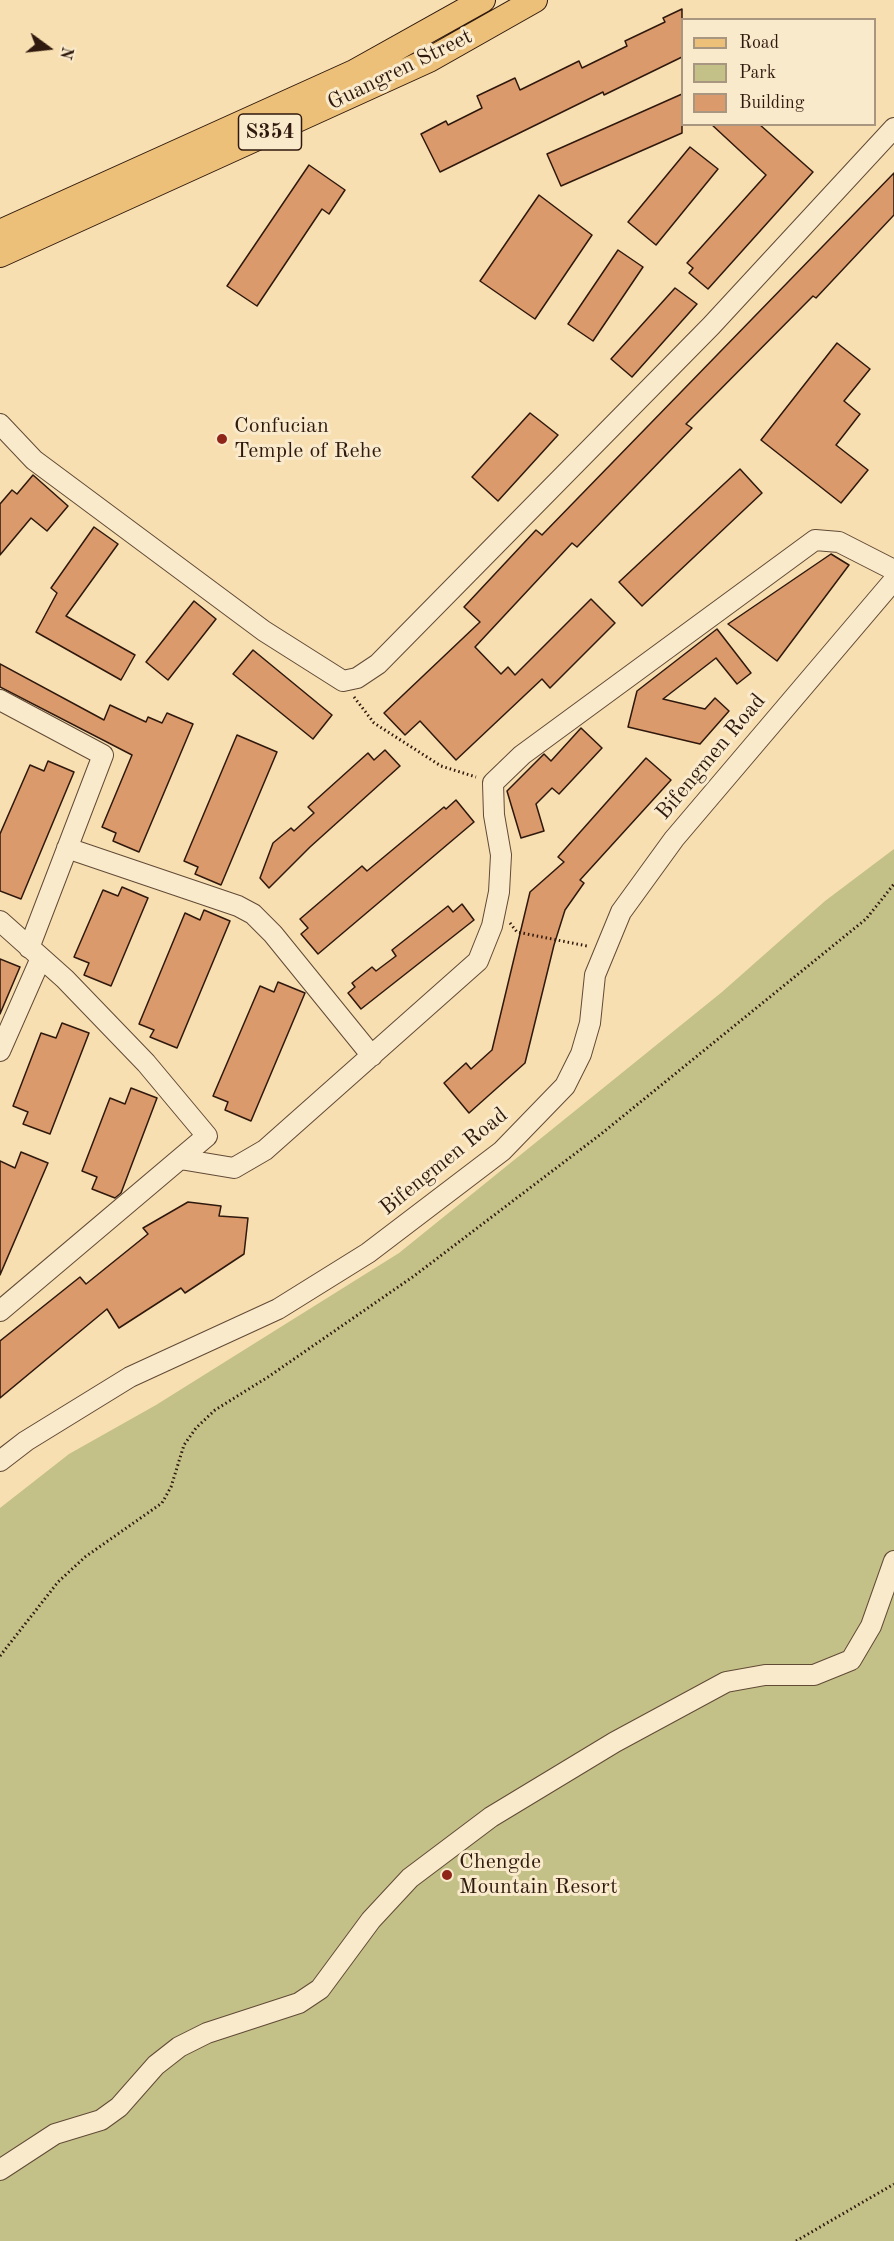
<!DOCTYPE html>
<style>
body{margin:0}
#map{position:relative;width:894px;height:2241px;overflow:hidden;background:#f8dfb1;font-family:"Old Standard TT",serif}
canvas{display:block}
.legend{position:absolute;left:681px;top:18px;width:195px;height:108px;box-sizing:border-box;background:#faeacc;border:2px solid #a99680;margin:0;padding:8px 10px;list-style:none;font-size:18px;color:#2f180d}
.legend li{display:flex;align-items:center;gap:12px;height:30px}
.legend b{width:30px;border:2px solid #a99680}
.north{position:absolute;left:18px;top:18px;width:60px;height:60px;-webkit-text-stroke:4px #faeacc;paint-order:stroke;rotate:105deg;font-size:16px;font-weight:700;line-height:24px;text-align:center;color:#2f180d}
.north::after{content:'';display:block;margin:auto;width:21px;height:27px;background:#2f180d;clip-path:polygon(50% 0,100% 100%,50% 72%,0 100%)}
</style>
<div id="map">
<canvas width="894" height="2241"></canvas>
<ul class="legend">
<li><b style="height:8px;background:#ecc078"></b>Road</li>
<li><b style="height:16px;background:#c3c088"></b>Park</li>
<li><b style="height:16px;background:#da9a6b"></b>Building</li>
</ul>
<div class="north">N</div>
</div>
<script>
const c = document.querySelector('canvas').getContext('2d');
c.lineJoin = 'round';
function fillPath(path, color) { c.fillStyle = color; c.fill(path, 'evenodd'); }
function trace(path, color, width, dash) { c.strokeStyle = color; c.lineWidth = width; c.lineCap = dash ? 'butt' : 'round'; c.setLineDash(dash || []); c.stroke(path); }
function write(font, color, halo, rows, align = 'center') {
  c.font = font + ' "Old Standard TT",serif'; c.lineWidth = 6; c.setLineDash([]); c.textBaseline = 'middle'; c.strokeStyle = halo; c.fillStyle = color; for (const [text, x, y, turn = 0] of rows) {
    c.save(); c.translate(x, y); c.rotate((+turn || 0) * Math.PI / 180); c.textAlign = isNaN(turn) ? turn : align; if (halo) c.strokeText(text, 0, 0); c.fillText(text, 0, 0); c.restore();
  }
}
const green = new Path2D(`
 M894,849V2241H0V1508L69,1454L156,1405L399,1253L722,992L825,901Z`);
const building = new Path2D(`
 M682,9V57L604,95L603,92L440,172L421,134L446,121L448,125L482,108L477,96L515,78L520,90L579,61L582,68L627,46L625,41L665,22L663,18Z
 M682,94V133L561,186L547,154Z
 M711,124H759L813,172L708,289L689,273L693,268L687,263L766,175Z
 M690,147L718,169L656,245L628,222Z
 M309,165L345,190L329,214L322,209L257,306L227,286Z
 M894,173V215L816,298L813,296L686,424L692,428L577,547L572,543L475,647L501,674L508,667L515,675L591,599L615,623L550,688L542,679L456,760L420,721L405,735L384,713L480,622L464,607L536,530L542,535Z
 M539,195L592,235L535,319L480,281Z
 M618,250L643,267L593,341L568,324Z
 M675,288L697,304L632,377L611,359Z
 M837,343L870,369L844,401L860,414L836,445L868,470L841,503L761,440Z
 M530,413L558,435L498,501L472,477Z
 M740,469L762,493L642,606L619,582Z
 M33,475L68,506L47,531L31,518L0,555V504L12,490L17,494Z
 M94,527L118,544L66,616L135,655L121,680L36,632L57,593L51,588Z
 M831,554L849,565L777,661L728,624Z
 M194,601L216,619L168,680L146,662Z
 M717,629L751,673L737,684L716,658L663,699L705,709L715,698L729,711L700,744L628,727L637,691Z
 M253,650L332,715L313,739L233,674Z
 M0,664L104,720L110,705L146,722L148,717L162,723L167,713L193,724L139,852L113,841L116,833L102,827L132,755L0,687Z
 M581,728L602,748L559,794L552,788L536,804L544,831L521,838L507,791L544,754L551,761Z
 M237,735L277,752L221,885L195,874L198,867L184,861Z
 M385,750L400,766L310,847L269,888L260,878L273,843L291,828L294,831L314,813L308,807L368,753L374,760Z
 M646,758L671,780L580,880L584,883L565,910L554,945L525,1063L469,1113L444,1083L466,1063L471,1069L492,1050L530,892L564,862L558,857Z
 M48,761L74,772L21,899L0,891V834L30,765L44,771Z
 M456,800L474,822L318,954L301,934L308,928L300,919L362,866L367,871L444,807L446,809Z
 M122,887L148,898L111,986L84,975L89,963L74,957L103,890L118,896Z
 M462,904L474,920L361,1009L348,993L355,987L352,983L372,967L376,971L396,956L392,950L448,906L453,912Z
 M204,910L230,921L177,1048L150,1037L154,1030L139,1024L185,913L200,920Z
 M0,959L20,967L0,1014Z
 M278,982L305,993L251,1121L225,1110L228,1102L213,1096L260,986L274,992Z
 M62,1023L89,1033L50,1134L23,1124L28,1112L13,1106L41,1033L56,1038Z
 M131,1088L157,1098L121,1193L115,1198L92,1189L97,1177L82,1171L110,1098L125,1104Z
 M21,1152L48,1163L0,1275V1161L15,1168Z
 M188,1202L221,1206L219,1216L248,1218L244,1254L185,1293L181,1288L119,1328L107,1309L0,1398V1341L80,1277L86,1284L148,1234L143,1228Z`);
const path = new Path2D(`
 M354,697L374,723L441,766L476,777
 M510,923L517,932L587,946
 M0,1656L58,1582L85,1557L162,1503L171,1487L184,1445L196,1428L215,1410L268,1377L414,1276L601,1134L866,919L894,884
 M796,2241L894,2184`);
const minor = new Path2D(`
 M0,424L34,460L264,631L343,681L357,678L378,664L711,326L894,128
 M0,700L103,755L29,948
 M67,848L238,906L253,914L273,934L372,1056
 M0,921L65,979L146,1063L207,1136L0,1311
 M0,1051L41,958
 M180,1159L234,1168L265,1150L478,961L492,926L499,892L501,855L494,815L493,783L522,755L815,540L839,542L894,570
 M0,1461L26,1441L130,1377L278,1309L368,1253L502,1151L565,1086L581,1054L590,1023L595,975L621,912L674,839L894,580
 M0,2170L55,2134L101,2120L119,2107L156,2065L179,2047L207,2033L299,2003L320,1989L371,1920L410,1878L491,1817L615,1742L726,1682L765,1675H814L851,1660L871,1626L894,1561`);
const major = new Path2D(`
 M0,232L354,72L483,0
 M0,255L429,60L535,0`);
const markers = [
 [222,439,6,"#8f2418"],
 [447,1875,6,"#8f2418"]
];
const shields = [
 [270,132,63]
];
const shieldNames = [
 ["S354",270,132]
];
const streetNames = [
 ["Guangren Street",400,70,-26],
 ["Bifengmen Road",711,757,-50],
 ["Bifengmen Road",444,1162,-39]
];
const poiNames = [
 ["Confucian",234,426],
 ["Temple of Rehe",234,451],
 ["Chengde",459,1862],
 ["Mountain Resort",459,1887]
];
fillPath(green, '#c3c088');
fillPath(building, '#da9a6b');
trace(building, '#2f180d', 1.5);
trace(minor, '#614a36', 22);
trace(major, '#2f180d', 26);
trace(path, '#2f180d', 3, [1.5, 3]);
trace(minor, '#faeacc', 20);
trace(major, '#ecc078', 24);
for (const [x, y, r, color] of markers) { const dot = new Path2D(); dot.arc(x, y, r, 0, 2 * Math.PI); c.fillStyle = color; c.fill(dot); trace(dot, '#faeacc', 2); }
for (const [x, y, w] of shields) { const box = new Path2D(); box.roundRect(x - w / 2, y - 18, w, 36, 4.5); c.fillStyle = '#faeacc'; c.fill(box); trace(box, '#2f180d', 1.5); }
write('bold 21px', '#2f180d', null, shieldNames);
write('22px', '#2f180d', '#faeacc', streetNames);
write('22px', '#2f180d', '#faeacc', poiNames, 'left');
</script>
